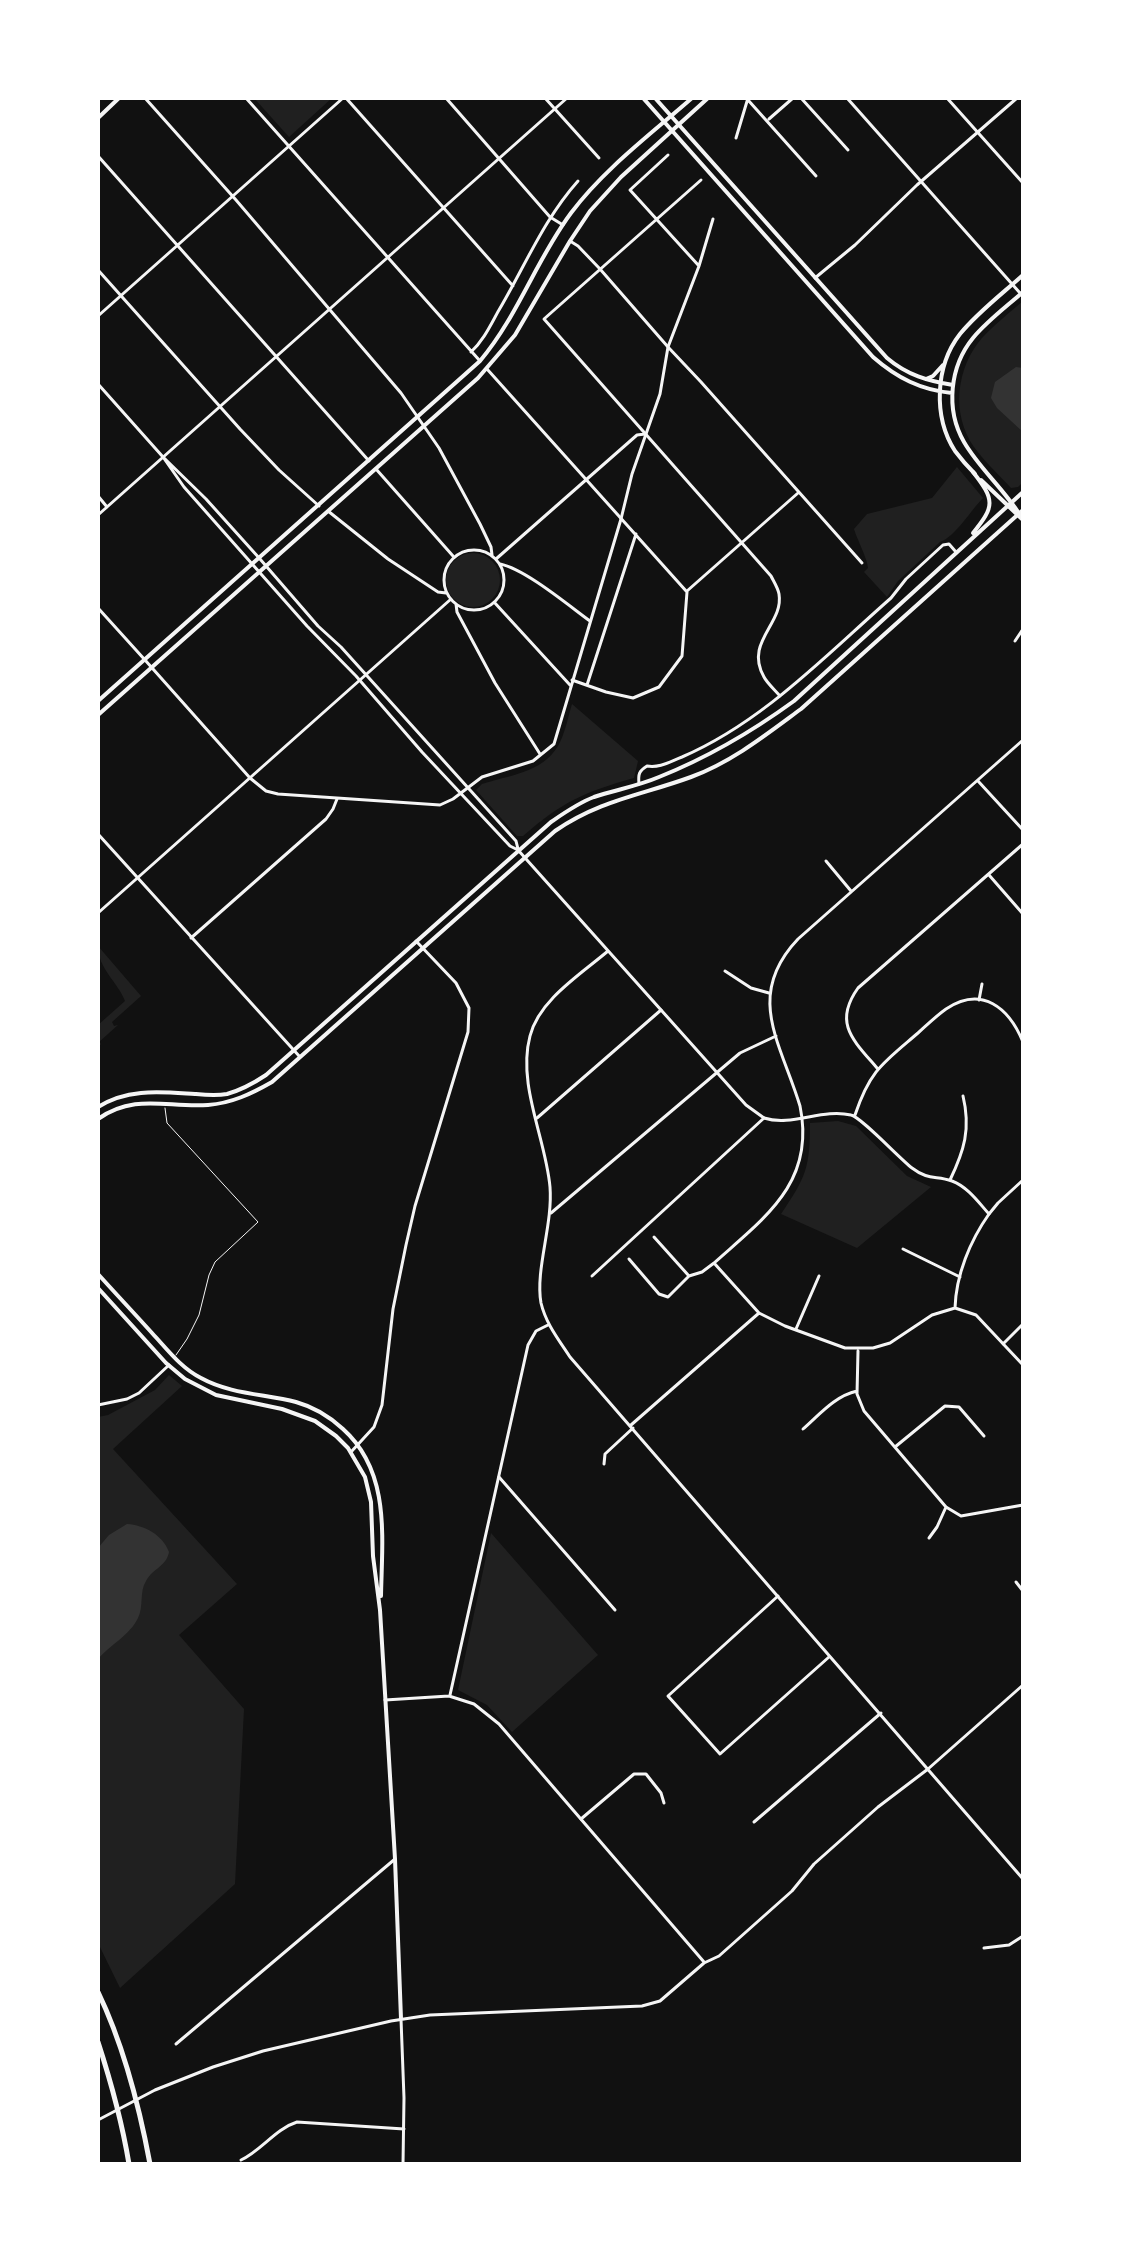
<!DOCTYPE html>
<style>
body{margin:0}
#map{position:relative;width:1121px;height:2262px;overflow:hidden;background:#111;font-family:"Noto Sans",sans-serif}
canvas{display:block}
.frame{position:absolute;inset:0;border:100px solid #fff;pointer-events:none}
</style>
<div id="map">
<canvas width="1121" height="2262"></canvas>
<div class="frame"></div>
</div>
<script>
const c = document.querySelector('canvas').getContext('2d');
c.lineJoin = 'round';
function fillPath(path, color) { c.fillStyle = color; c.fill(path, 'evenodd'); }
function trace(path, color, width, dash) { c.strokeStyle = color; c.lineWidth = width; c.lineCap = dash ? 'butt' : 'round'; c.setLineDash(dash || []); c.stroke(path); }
const green = new Path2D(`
 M254,98H332L289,137Z
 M1023,301V482L1018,487L1011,488C999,475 985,462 974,447C951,414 956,368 982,338C994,325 1009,313 1023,301Z
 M957,467L983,498C971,510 955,537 940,542L898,581L887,597L864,572L868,568C868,560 857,539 854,529L867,514L932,498Z
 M446 580a27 27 0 1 1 54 0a27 27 0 1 1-54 0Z
 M572,704L638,761L634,778C584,792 562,802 523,836H517L476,790L482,784C509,775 542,773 558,746C565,734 568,717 572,704Z
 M98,946L141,996L112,1022L114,1026L118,1025L99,1042L101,1044L98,1047V1025L125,1001C118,982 98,969 98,946Z
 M838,1121L856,1126L907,1176L931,1187L857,1248L781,1214C806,1177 810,1168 810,1123Z
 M169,1375L182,1386L113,1449L237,1584L179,1635L244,1709L235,1884L120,1988L98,1943V1417L108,1415L155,1390Z
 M491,1533L598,1655L512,1732L487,1705L458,1690Z`);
const water = new Path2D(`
 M1016,367L1023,368V432L997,408L991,398L995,382Z
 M127,1524C144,1525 163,1535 169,1552C166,1567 153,1568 146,1581C139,1592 144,1606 138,1618C130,1635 110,1645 98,1659V1548L109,1535Z`);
const service = new Path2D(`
 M165,1108L167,1123L258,1222L215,1262L209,1275L199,1315L187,1339L176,1355`);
const minor = new Path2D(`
 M145,98L236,200L401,393L439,448L480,524L491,547L492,555
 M246,98L480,361
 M346,98L513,286
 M446,98L550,217L563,225
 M545,98L599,158
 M801,98L848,150
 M847,98L1020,293
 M947,98L1023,183
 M748,100L816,176
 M769,119L793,98
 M736,138L748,98
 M668,155L630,190L699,266
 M98,156L369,461
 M701,180L544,319L771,576C774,582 778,588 779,594C784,624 744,642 764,677C767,683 775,690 780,696
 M713,219L699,266L668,347L701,382L862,563
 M98,270L240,429L279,470L319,506
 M815,278L855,245L917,185L1017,98
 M98,316L343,98
 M471,352C484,340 491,324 499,310C525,266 544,219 578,181
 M487,369L687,592
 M376,469L453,556
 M98,496L107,507
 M328,511L388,559L438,592L446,593
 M98,515L567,98
 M444 580a30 30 0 1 1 60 0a30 30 0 1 1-60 0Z
 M496,559L637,435L645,434
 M500,564C525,569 568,605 590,621
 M687,591L798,493
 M494,602L570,685
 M456,604L457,612L495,683L540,754
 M98,608L145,660
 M1015,641L1023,629
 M572,680L606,692L633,698L659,687L682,656L687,592
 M587,685L636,534
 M978,781L1023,830
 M639,784C638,774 639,771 647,766C660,768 669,762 682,757C763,722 825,656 891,598L906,579L943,545L949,544L956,552
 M826,861L851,891
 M989,875L1023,914
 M98,913L451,599
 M191,938L326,819L333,809L337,799
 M725,971L751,988L769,993
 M979,1000L982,984
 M877,1068C853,1040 833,1023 858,988L1023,844
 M855,1115C870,1070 883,1063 918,1033C927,1025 936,1016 946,1009C982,985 1009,1008 1023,1042
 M537,1118L661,1010
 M950,1180C964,1151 971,1129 963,1096
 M551,1213L740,1053L776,1036
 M654,1237L689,1276
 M903,1249L960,1277
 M629,1259L659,1294L668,1297L689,1276L702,1272L714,1263
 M592,1276L764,1118C792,1127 822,1108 851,1115C861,1117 899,1158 912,1168C929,1181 936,1175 952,1181C968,1187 979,1203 989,1214C970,1241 956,1275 955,1308
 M955,1308L932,1315L890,1343L873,1348H845L785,1326L759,1313L714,1263C764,1218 816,1183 800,1106C781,1043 744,996 798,939L1023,740
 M955,1308L976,1315L1023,1365
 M796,1329L819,1276
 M1003,1344L1023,1324
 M858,1351L857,1394L864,1411L946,1507L961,1516L1023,1505
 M98,1405L127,1399L139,1393L169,1365
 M631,1425L759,1313
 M803,1429C820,1414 835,1396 857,1391
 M895,1447L945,1406L959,1407L984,1436
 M604,1464L605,1454L633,1428
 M499,1477L615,1610
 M929,1538L937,1527L946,1507
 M1016,1582L1023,1591
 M778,1596L668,1696L720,1754L829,1657
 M581,1819L634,1774H646L661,1793L664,1803
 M754,1822L881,1713
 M984,1948L1009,1945L1023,1936
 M176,2044L395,1859
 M241,2160C262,2150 275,2129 297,2122L404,2129`);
const tertiary = new Path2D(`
 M98,384L163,457L206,499L260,559L318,626L341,647L516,841L518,849
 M163,457L184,487L307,626L356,676L422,752L510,846L518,850L746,1105L764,1118
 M145,660L250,778L266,791L278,794L440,805L453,799L482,777L533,761L554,744L621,519L632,474L660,394L668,347L600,269L578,246L570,241
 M98,834L300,1057
 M608,951C581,974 539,1000 530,1036C517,1085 546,1139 550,1187C553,1225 535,1270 541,1303C546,1324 559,1340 570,1357L1023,1879
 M989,1214L998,1203L1023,1180
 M351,1452L374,1427L382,1405L393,1309L406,1245L415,1206L468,1032L469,1008L456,983L416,941
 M450,1695L528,1345L536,1331L548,1325
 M385,1700L449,1696L474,1704L499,1724L704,1962
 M401,2019L404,2098L403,2164
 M98,2120L155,2090L213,2067L263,2051L391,2021L430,2015L642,2006L660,2001L704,1963L719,1956L792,1891L814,1864L878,1807L928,1769L1023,1685`);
const secondary = new Path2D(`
 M643,98L873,357C897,378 921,390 952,393
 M655,98L887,358C907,375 928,381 953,385
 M98,118L119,98
 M926,379L933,376L943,365
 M975,474C968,467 961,459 955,451C933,417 935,366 960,334C978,312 1002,294 1023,275
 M981,480L1023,520
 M1020,515C1003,488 979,468 964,442C945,409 950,366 973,338C987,321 1006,307 1023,292
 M98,1274C116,1294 134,1313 152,1333C167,1349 181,1368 201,1378C230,1394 264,1394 296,1402C314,1407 329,1416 343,1429C391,1472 382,1538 381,1596
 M98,1288L166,1363L185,1379L216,1395L282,1409L315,1421L336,1436L348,1448L365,1477L371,1502L373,1556L380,1610L395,1859L401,2019`);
const primary = new Path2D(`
 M973,533C995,506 995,500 973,472
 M98,1107C128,1088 161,1092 195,1094C206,1095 216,1096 227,1094C241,1090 254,1083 266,1075L551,822C564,813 578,803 594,797C615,790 638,786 659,777C709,757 750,733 794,701L1023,492
 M98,1119C135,1093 167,1108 208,1105C232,1103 251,1094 272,1082L555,831C600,800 642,795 691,777C732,762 767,734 801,709L1023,510`);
const trunk = new Path2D(`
 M98,701L480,361C518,316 536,260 571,213C604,169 651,134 692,98
 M98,715L478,378L515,335L570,241L590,211L621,177L708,98`);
const motorway = new Path2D(`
 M98,1992C124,2046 139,2105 150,2164
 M98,2042C111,2082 122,2122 129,2164`);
fillPath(green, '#202020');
fillPath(water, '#333');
trace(service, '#f5f5f5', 1);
trace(minor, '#f5f5f5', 3);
trace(tertiary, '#f5f5f5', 3);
trace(secondary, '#f5f5f5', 4);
trace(primary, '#f5f5f5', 4);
trace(trunk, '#f5f5f5', 4);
trace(motorway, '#f5f5f5', 5);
</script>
